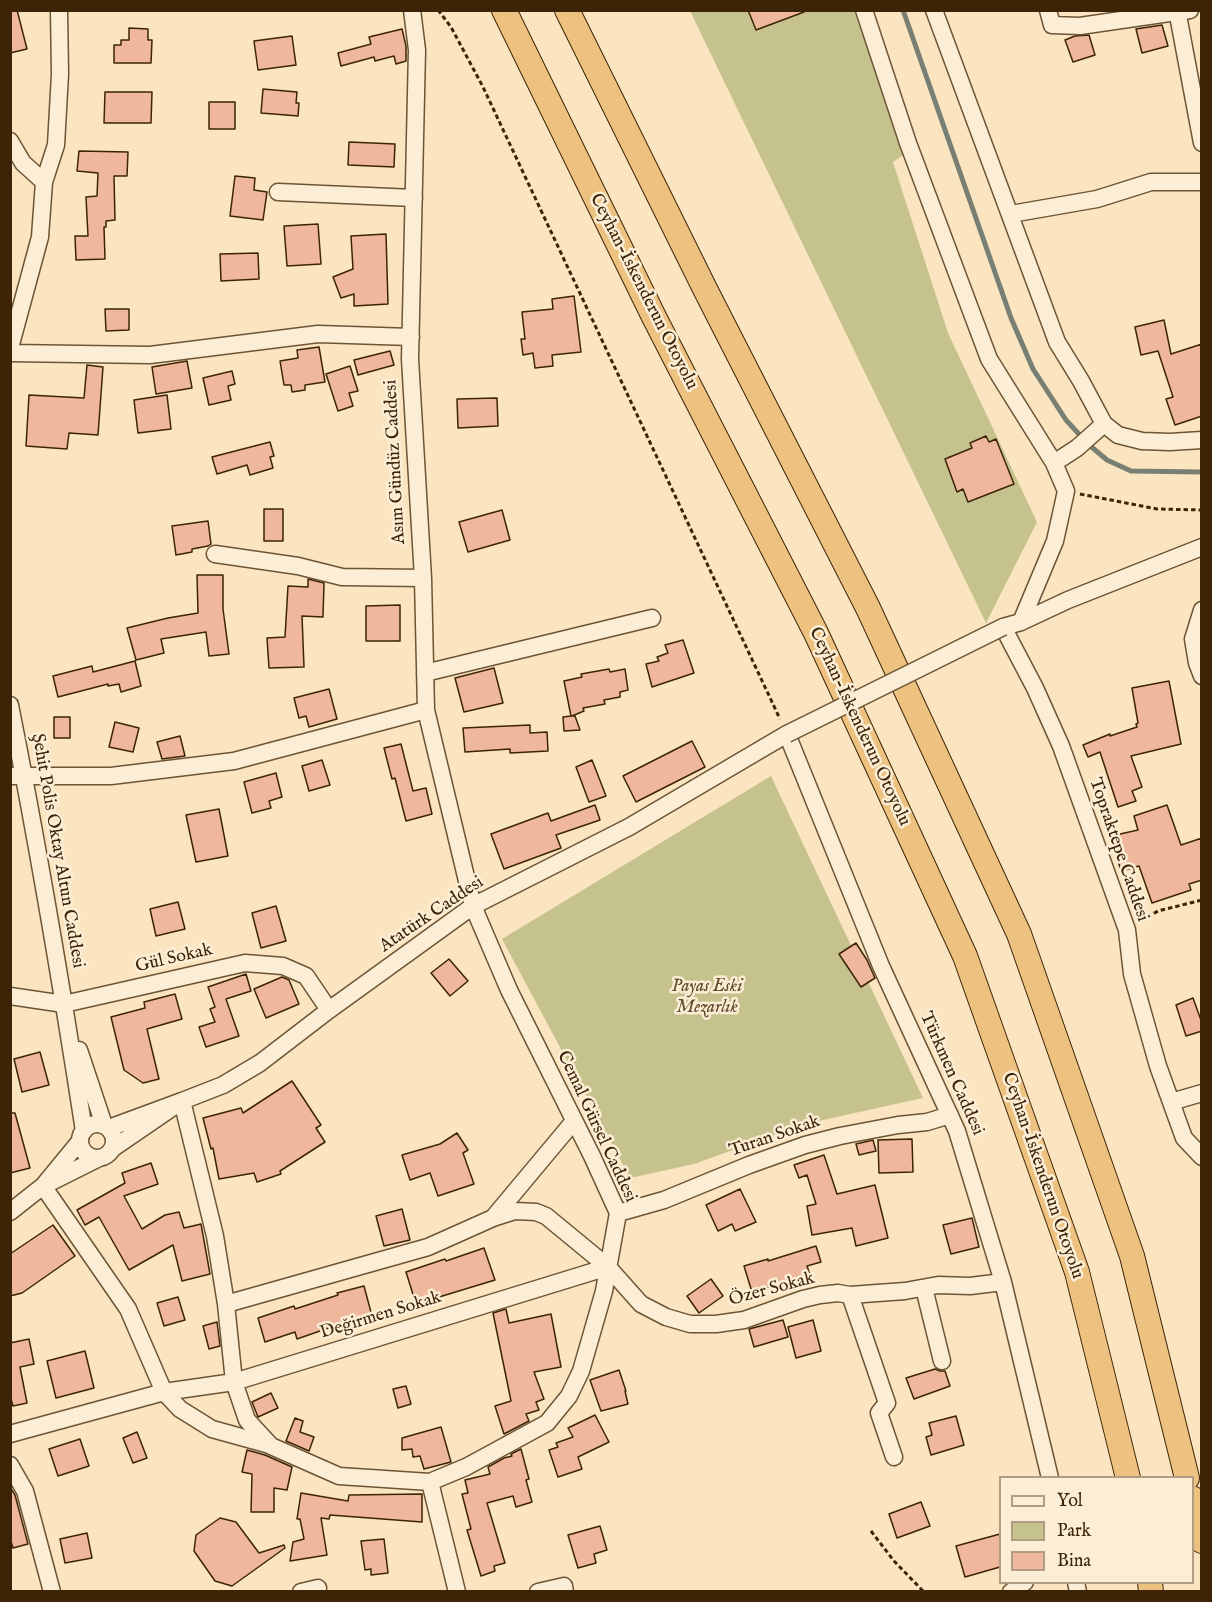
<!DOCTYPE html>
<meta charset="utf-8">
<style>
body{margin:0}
#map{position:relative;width:1212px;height:1602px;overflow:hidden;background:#fae5c0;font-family:"IM FELL English",serif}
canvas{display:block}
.frame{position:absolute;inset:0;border:12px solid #3d2406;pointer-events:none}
.legend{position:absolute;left:999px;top:1476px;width:195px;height:108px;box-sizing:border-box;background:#fceed6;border:2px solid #b09d83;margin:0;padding:8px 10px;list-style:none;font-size:18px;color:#3d2406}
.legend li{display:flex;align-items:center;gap:12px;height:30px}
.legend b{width:30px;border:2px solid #b09d83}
</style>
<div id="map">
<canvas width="1212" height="1602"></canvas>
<div class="frame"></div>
<ul class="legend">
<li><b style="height:8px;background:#fceed6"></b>Yol</li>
<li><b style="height:16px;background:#c6c28d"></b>Park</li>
<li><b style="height:16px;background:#efb79b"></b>Bina</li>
</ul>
</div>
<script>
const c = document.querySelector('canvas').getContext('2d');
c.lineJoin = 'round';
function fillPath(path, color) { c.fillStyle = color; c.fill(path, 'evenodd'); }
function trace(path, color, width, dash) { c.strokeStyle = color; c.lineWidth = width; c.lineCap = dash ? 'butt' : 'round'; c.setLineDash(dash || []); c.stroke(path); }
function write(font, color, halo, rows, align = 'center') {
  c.font = font + ' "IM FELL English",serif'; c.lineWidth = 5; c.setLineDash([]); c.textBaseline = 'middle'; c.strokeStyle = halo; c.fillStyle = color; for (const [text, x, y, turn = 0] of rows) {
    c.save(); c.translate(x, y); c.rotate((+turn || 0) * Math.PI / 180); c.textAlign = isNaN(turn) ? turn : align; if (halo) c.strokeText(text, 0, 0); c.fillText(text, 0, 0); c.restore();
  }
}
const green = new Path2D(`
 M690,11H854L905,154L893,162L948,333L1037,522L986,623Z
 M771,776L923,1098L805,1124L694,1164L630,1178L502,939Z`);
const stream = new Path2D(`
 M903,10L1011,318L1033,369L1066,420L1088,444L1107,460L1131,471L1202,472`);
const building = new Path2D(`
 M10,10H17L27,49L10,53Z
 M748,10H804V12L756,30Z
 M1162,25L1168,46L1142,53L1136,29Z
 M129,28L148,29V40H152L151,63H114V45H121V40H129Z
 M402,29L406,46V61L396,64L394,56L375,61L374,57L341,66L338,53L371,44L369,37Z
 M1089,35L1095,55L1073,62L1065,40L1075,36Z
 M292,36L296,65L258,70L254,41Z
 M263,89L297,92L296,103H299L298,116L261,113Z
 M105,92H152L151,123H104Z
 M209,102H235V129H209Z
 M349,142L395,144L394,167L348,165Z
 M79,151L128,152L127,176H114L115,220L106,221V227H104L105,259L76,260L75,236H88L86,197L97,196L98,173L77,171Z
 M235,176L255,178L254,190L267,192L263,220L230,216Z
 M318,224L321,264L287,266L284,226Z
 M386,234L388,304L354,306V294L341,298L333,277L353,269L351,236Z
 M258,253L259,279L221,281L220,254Z
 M574,296L581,352L552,355L553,366L535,368L533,353L523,355L521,339H525L522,312L553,309L552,299Z
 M105,309H129V330L106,331Z
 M1164,320L1171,354L1202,344V416L1175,425L1166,399L1173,397L1158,351L1141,355L1135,327Z
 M319,347L325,382L305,385V390L292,392L291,385H284L280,361L298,358L297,350Z
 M390,351L394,365L358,375L354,360Z
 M187,361L192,388L156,394L152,367Z
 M87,365L103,367L98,435L69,433L67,449L26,446L29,395L84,398Z
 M350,366L358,391L349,393L353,406L338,411L326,374Z
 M232,371L235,384L228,386L231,400L209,405L203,378Z
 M167,395L171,429L138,433L134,400Z
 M497,398L498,426L458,428L457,399Z
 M986,436L989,442L996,439L1014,484L968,502L963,489L957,492L945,459L972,448L970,443Z
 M270,442L274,456L270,457L273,468L250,475L247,465L217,474L212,457Z
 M264,509H283V541H264Z
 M502,510L510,540L468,552L459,522Z
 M208,521L211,544L208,546L192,549V552L176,555L172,526Z
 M197,575H223V609L229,654L209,656L206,632L161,639L164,653L136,660L127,628L168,618L198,613Z
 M308,579L324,583L323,617L302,616L304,667L269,668L267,638L285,637L288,586L308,587Z
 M400,605V641H366V606Z
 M683,640L694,673L652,687L646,664L659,661L657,657L668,653L665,645Z
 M135,661L141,686L121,692L119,684L108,686V684L58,697L53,676L92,666L93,672Z
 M494,668L503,703L464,712L455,678Z
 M609,669L610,672L625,669L628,690L620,692V697L604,700L605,704L583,708L584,711L572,716H575L580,730L564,731L563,717L571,716L564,681L582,677L581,674Z
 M1169,681L1181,744L1131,756L1142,787L1132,791L1136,801L1118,807L1100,752L1088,757L1083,745L1110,734V736L1137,727L1136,724L1138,723L1132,688Z
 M329,689L337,719L309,727L306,716L299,718L294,698Z
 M54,717H70V738H54Z
 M115,722L139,728L133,752L109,747Z
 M530,725V733L547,732L548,751L510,753V749L465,752L463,728Z
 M180,736L185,756L162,759L157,742Z
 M692,741L705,767L636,802L623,776Z
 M401,744L413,791L426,788L432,814L406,821L395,778L392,779L384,748Z
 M322,760L330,785L309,791L302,766Z
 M592,760L606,796L589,802L576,767Z
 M276,773L282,797L269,801L271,808L252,813L244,782Z
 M595,805L600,820L556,835L561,848L504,869L491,834L548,813L551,821Z
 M1167,805L1181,845L1202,838V880L1189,884L1191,890L1152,903L1139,866L1121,871L1111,836L1138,830L1134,816Z
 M219,809L228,856L196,862L186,815Z
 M178,902L185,929L156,936L150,909Z
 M276,906L286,941L261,948L252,913Z
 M856,943L867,960L875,978L861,987L839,954Z
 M449,959L468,981L450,996L431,973Z
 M246,974L251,991L226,999L239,1036L206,1047L199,1027L215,1022L210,1009L215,1007L208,987Z
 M282,977L289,980L299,1004L266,1018L254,989Z
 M175,994L182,1019L147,1029L159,1079L143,1083L124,1070L111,1017L145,1008L144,1002Z
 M1193,998L1202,1023V1031L1186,1036L1176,1005Z
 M40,1052L49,1085L22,1092L14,1059Z
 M292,1081L321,1125L316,1128L325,1142L280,1171L281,1174L257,1182L254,1173L219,1179L213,1148L211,1149L203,1118L241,1108L243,1113Z
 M10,1113H15L30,1168L10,1173Z
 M457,1133L468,1150L463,1153L474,1184L438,1196L430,1173L410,1180L402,1155L440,1144Z
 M912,1139L913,1172L879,1173L878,1140Z
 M873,1140L876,1151L859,1155L856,1144Z
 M824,1155L837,1194L875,1185L888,1238L856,1246L852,1228L812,1235L807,1206L816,1204L807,1175L799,1178L794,1165Z
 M151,1163L158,1184L124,1196L142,1229L165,1215L179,1212L184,1228L201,1224L210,1274L182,1281L173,1245L129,1270L99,1217L85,1225L77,1210L125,1183L122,1173Z
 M740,1189L756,1222L735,1231L732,1224L718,1231L706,1205Z
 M402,1209L410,1240L384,1246L376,1216Z
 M972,1218L979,1247L951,1254L943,1225Z
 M53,1225L75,1256L22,1293L10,1296V1254Z
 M816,1246L821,1262L807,1266L810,1275L752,1292L744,1266L768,1259V1261Z
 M484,1248L495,1280L416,1304L406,1272L445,1259L446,1261Z
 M711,1279L723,1296L699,1313L687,1296Z
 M364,1286L372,1316L340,1324L297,1339L295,1332L265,1342L258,1318L294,1306L295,1309L338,1295L337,1293Z
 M178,1297L185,1320L164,1326L157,1303Z
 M506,1309L509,1323L551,1314L561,1367L534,1372L544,1399L536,1402L539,1410L526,1414L529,1421L504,1434L495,1406L511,1401L493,1313Z
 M783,1320L788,1337L754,1347L749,1329Z
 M813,1320L821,1351L796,1358L788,1327Z
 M217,1322L220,1346L209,1349L203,1326Z
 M29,1339L34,1364L20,1367L27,1403L13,1406L10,1395V1343Z
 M85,1351L94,1388L56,1398L47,1361Z
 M935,1369L940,1371H945L950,1386L914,1399L906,1378Z
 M619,1370L626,1391H625L628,1404L601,1411L590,1380Z
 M406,1386L411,1404L398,1408L393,1389Z
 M271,1393L278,1408L258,1417L252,1402Z
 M595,1415L609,1442L578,1457L582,1469L558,1477L549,1450L558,1447L556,1443L573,1437L568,1428Z
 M956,1416L964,1445L931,1455L926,1437L932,1435L929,1423Z
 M295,1418L303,1421L300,1432L314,1437L309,1451L286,1441Z
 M441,1427L451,1462L424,1469L420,1456L413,1457L412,1449L402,1450V1438Z
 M137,1432L147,1458L133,1463L123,1438Z
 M80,1439L89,1466L58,1476L49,1449Z
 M521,1449L529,1479L526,1480L532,1502L516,1507L513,1496L487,1503L505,1563L494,1566L495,1571L481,1576L467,1530L471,1529L462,1494L468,1493L465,1480L490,1474L488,1467L504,1458L512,1456L511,1454Z
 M247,1450L265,1455L292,1467L287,1490L274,1488V1512H251L252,1474L242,1472Z
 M10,1487L15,1495L28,1544L13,1548L10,1538Z
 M301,1493L348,1501L349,1495L422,1494V1522L330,1515L329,1519L321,1518L327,1555L290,1561L293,1542L304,1539L300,1519H297Z
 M921,1502L930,1526L897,1538L889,1514Z
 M220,1518L236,1522L259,1553L284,1545L285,1548L232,1586L215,1581L194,1551L196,1535Z
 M600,1526L607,1550L594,1554L596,1563L578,1568L568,1535Z
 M87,1533L92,1558L65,1563L60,1539Z
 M1000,1534V1567L965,1577L956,1546Z
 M384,1539L388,1573L371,1575V1569L365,1570L361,1541Z`);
const path = new Path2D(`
 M438,10L451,27L483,87L780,719
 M1080,494L1157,509L1202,510
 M1141,921L1158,911L1202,900
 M871,1531L894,1561L924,1592`);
const minor = new Path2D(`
 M864,10L908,143L989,359L1054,463L1066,491L1055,541L1021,622
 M934,10L1057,342L1081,381L1104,424L1118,435L1142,441L1170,442L1202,440
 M1048,10L1052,25L1080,26L1190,10
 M1177,10L1202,143
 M10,141L23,163L44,182
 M278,192L414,198
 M1011,214L1097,199L1151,182H1202
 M10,348L40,237L44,182L56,145L60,74L59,10
 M10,353L150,355L318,334L411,337
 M1054,463L1077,448L1104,424
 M1202,547L1068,600L1021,622L1003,627L1035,688L1061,746L1127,930L1132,974L1158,1066L1184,1138L1202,1157
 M215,554L298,566L342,577L423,578
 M1202,610L1193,639L1197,663L1202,676
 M425,673L652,618
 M10,705C38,846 62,988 84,1131
 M10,776H111L234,761L426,710
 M10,996L64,1004L245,963L283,966L306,976L329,1010
 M79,1050L104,1125
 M1171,1102L1202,1093
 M80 1141a17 17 0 1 1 34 0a17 17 0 1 1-34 0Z
 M109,1128L182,1101L215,1236L226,1304L234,1382L247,1420L271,1446L339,1476L430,1482L466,1467L547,1423L569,1396L581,1371L604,1291L618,1213L592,1156L509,990L473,906L426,710L423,578L410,359L417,50L412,10
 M80,1141L43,1186L128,1309L164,1392L180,1409L212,1429L270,1445
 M112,1149L182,1101L223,1085L260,1063L329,1010L473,906L629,827L787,734L881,966L957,1131L1003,1282L1050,1478
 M10,1212L43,1186L99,1158
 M618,1213L664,1200L749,1165L805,1145L840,1136L898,1125L927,1122L950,1115
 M493,1218L574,1121
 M924,1288L942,1361
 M850,1295L887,1403L879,1413L894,1457
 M226,1304L428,1247L493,1218L515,1211L536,1212L546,1216L608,1267L641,1304L666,1317L690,1324H716L744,1320L803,1299L820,1295L838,1293L850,1295L905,1291L938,1285L970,1286L1003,1282
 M10,1434L164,1392L234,1382L608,1267
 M10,1465L25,1491L52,1592
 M430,1482L457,1592
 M1076,1582L1078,1592
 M301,1592L318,1588
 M538,1592L564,1586L565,1592
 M1011,1592L1025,1582`);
const highway = new Path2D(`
 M504,10L653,315L816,633L965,956L1077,1272L1128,1478
 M567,10L705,289L868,608L1019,934L1132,1256L1187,1478
 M1192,1498L1202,1541
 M1150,1582L1151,1592`);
const minorBridge = new Path2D(`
 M787,734L1003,627`);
const streetNames = [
 ["Ceyhan-İskenderun Otoyolu",643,292,63],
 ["Asım Gündüz Caddesi",396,462,-93],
 ["Ceyhan-İskenderun Otoyolu",859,727,65],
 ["Topraktepe Caddesi",1118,850,71],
 ["Şehit Polis Oktay Altun Caddesi",57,851,80],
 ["Atatürk Caddesi",432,915,-34],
 ["Gül Sokak",174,959,-13],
 ["Türkmen Caddesi",951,1074,66],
 ["Cemal Gürsel Caddesi",596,1127,65],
 ["Turan Sokak",775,1137,-19],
 ["Ceyhan-İskenderun Otoyolu",1042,1176,71],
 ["Özer Sokak",772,1290,-15],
 ["Değirmen Sokak",381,1316,-17]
];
const parkNames = [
 ["Payas Eski",707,987],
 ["Mezarlık",707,1008]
];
fillPath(green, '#c6c28d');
trace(stream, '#798073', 5);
fillPath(building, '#efb79b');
trace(building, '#3d2406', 1.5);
trace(minor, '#6c5434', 19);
trace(highway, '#3d2406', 26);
trace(path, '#3d2406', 3, [4.5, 3]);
trace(minor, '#fceed6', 16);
trace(highway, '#edc280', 24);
trace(minorBridge, '#6c5434', 19, []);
trace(minorBridge, '#fceed6', 16);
write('18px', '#3d2406', '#fceed6', streetNames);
write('italic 18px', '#5f4c28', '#fceed6', parkNames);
</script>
